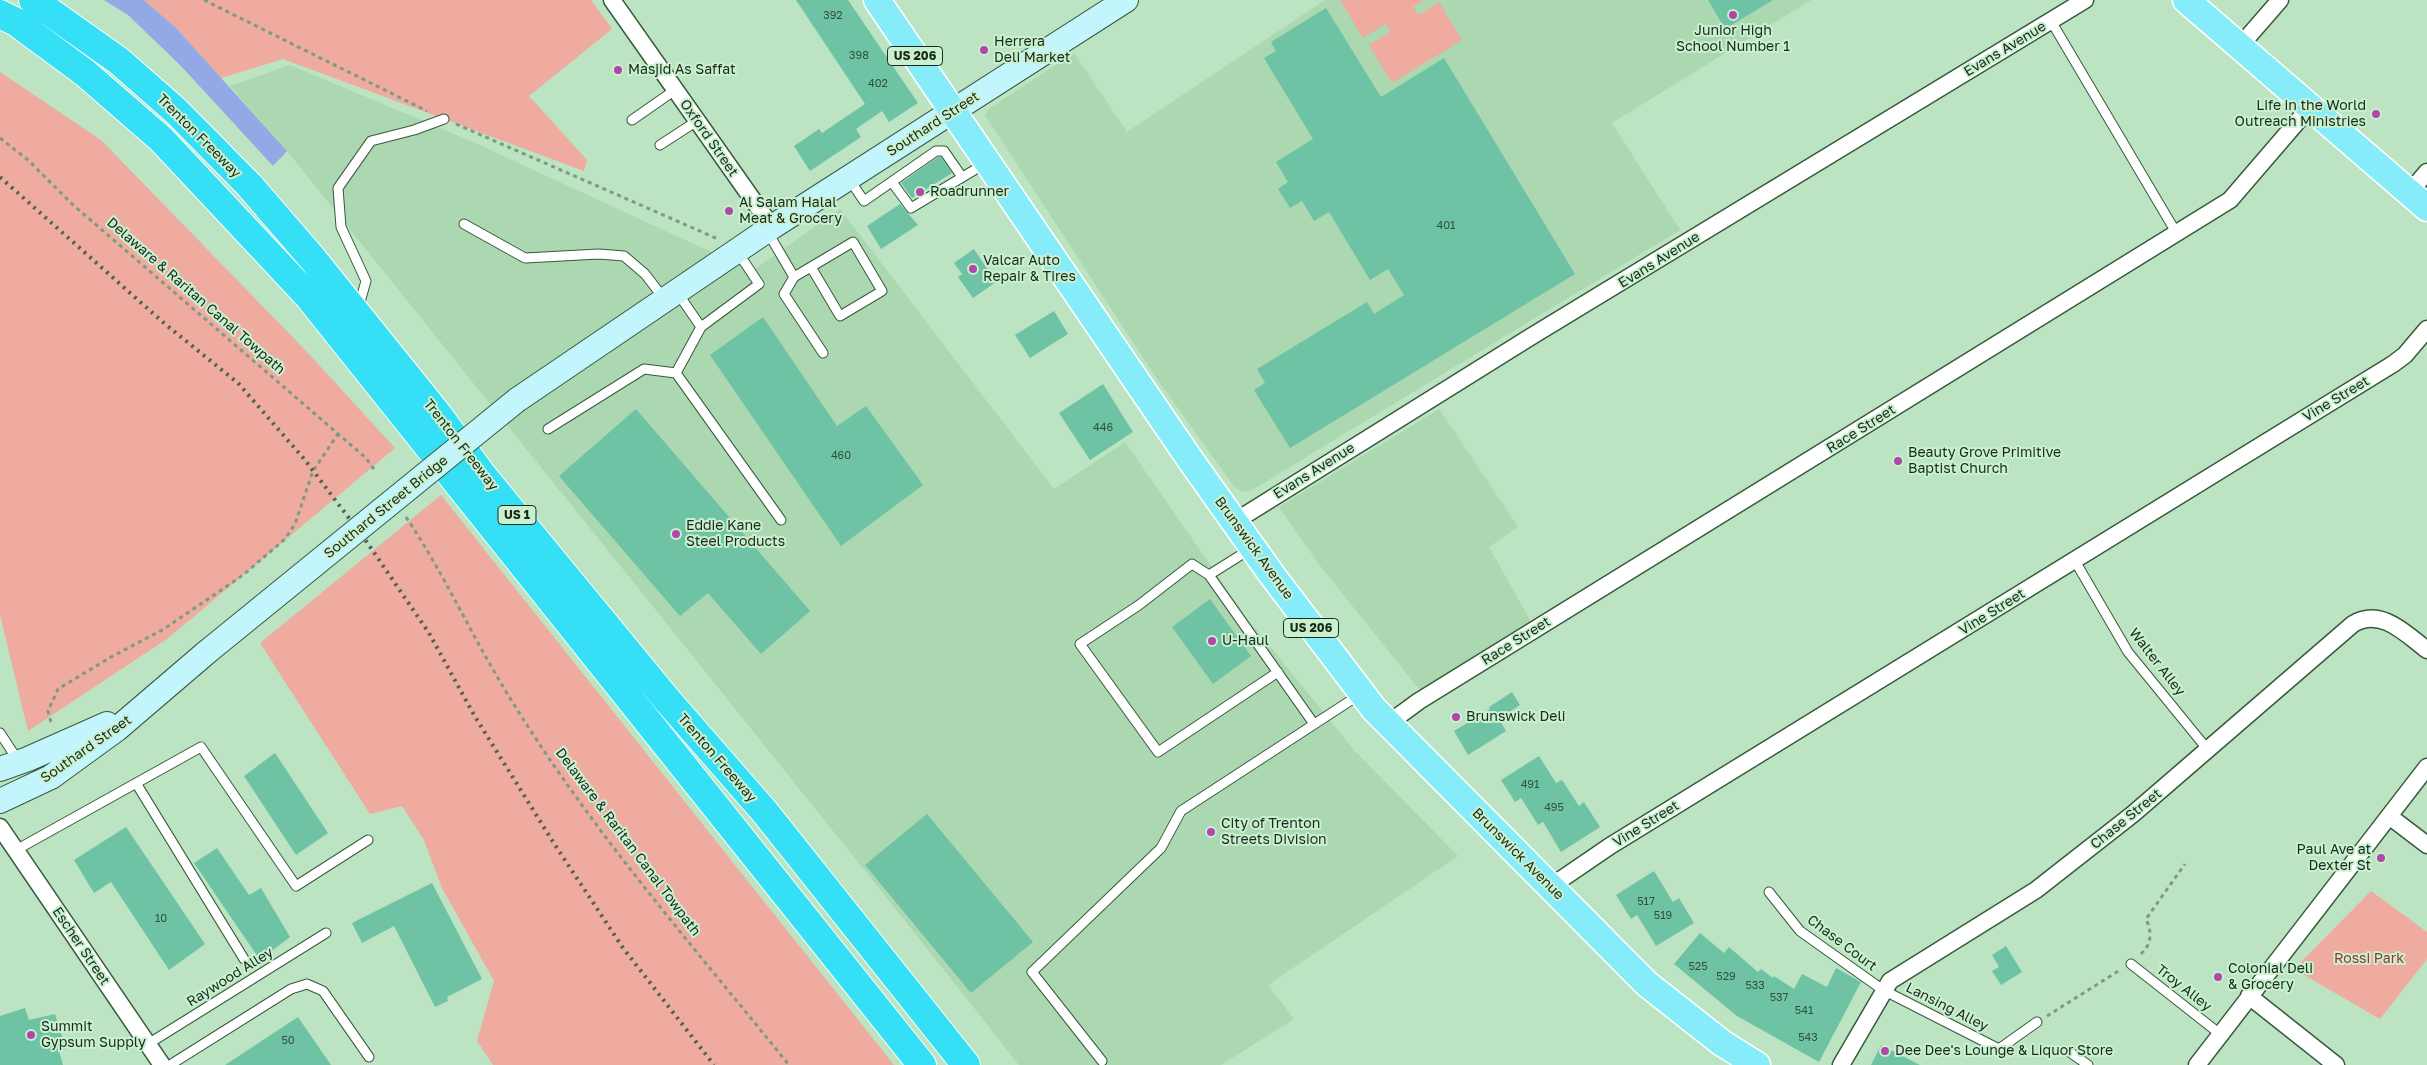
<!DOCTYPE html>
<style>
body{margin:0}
canvas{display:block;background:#bce3c2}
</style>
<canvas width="2427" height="1065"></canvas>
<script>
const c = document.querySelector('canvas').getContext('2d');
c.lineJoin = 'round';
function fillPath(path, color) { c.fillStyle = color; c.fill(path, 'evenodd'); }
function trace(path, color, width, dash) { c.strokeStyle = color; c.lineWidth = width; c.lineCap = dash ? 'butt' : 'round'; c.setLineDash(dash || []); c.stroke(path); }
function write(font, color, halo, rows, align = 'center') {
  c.font = font + ' "Golos Text",sans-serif'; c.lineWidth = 4; c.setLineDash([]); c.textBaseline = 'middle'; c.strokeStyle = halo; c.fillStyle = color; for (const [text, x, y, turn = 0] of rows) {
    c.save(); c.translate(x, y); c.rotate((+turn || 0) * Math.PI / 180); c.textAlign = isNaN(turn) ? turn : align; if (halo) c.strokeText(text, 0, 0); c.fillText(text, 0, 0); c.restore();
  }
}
const built = new Path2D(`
 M1325,0H1811L1612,123L1680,230L1252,490L1241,492L1233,485L1155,376L985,115L990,108L1074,53L1127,132Z
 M290,65L473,142L752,271L840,209L1054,489L1125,442L1247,618L1354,750L1458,856L1268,985L1294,1019L1221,1065H1019L887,898L287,151L230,86Z
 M1439,409L1518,527L1489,547L1539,636L1433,703L1420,690L1318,563L1279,507Z`);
const green = new Path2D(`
 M144,0H591L612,29L529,96L587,160L584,171L283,59L221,78L176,28Z
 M1340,0H1424L1413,7L1418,15L1439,2L1462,40L1392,83L1369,45L1390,32L1385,24L1363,38Z
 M0,72L101,140L309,354L395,448L167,639L28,731L0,615Z
 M441,495L894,1065H493L477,1041L494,981L442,888L424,840L402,806L370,814L260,643Z
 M2371,891L2427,932V959L2380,1019L2294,969Z`);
const water = new Path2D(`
 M104,0H144L176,28L287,151L273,166L181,66L128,15Z`);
const building = new Path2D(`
 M796,0H848L918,103L889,122L882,111L856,129L861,137L810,171L794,146L819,129L822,133L865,104Z
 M1708,0H1773L1725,29Z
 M1326,8L1381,97L1444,58L1575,274L1290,448L1254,390L1265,383L1257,369L1367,302L1374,314L1404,295L1388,269L1370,280L1329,212L1314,221L1302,201L1290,208L1278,189L1288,182L1276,162L1313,139L1264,58L1276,51L1271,42Z
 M938,157H941L952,173L912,198L901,183Z
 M900,204L918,225L881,249L867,226Z
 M974,249L996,282L973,298L958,277L962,274L954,263Z
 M1054,311L1068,334L1030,358L1015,335Z
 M763,317L837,426L866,406L923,485L841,546L710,355Z
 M1103,384L1133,432L1090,460L1059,413Z
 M636,409L810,611L761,654L708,593L680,616L559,476Z
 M1210,599L1251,656L1213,684L1172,627Z
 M1512,692L1520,705L1499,719L1506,731L1468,755L1454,731L1490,709L1489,707Z
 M275,753L328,833L296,855L244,776Z
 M1539,756L1556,783L1562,780L1579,806L1584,802L1600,827L1561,852L1543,822L1538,825L1521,798L1515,802L1501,780Z
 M927,814L1033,942L971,993L865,865Z
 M126,827L205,944L169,970L111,882L94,893L74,860Z
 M217,848L249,895L261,888L290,937L260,960L194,863Z
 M1654,871L1673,902L1679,898L1694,923L1656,946L1637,915L1631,919L1616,895Z
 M432,883L482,979L447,997L448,1001L435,1007L394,926L362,943L352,923Z
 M1700,933L1724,953L1729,947L1758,972L1761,969L1773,978L1774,976L1794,989L1802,974L1827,987L1836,968L1861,982L1819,1062L1737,1016L1674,964Z
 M2006,946L2022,972L2001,985L1992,971L1999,967L1992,955Z
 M25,1008L29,1020L55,1014L66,1049L59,1051L63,1065H0V1016Z
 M298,1017L331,1065H225Z
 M1881,1045L1920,1065H1871Z`);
const path = new Path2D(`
 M204,0L427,111
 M456,124L718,239
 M0,138L28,160L72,204L366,458L376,472
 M406,517C445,575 473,639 510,698C590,829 693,946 789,1065
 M51,722L48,711L58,689L111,657L164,629L243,575L285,539L295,524L313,471L338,434
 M2141,954C2152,944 2152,932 2146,919L2185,864
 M2047,1016L2120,970`);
const lane = new Path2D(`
 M2051,21L2177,234
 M632,120L675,90
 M660,145L697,121
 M849,179L864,201L936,151H944L962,177
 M892,182L911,208L986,163
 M464,224L525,258L599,254L624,256L645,274L665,300
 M767,231L794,277L853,242L882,291L840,316L811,267
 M794,277L784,294L823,353
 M677,292L701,327
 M358,309L366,281L341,227L338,188L371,141L414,130L444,119
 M676,373L781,520
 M548,429L644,369L676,373L701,327L759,284L737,251
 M1252,548L1209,575L1314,724
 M2075,561L2128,652L2208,750
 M1209,575L1192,564L1139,605L1080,644L1158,752L1278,672
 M0,733L19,762
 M136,783L244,959
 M16,850L201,747L296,886L368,840
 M1769,892L1800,931L1883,990L1999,1049L2037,1022
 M2131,964L2220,1034
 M148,1044L326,933
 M2071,1053L2088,1065
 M1102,1061L1032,972L1161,848L1181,811L1359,695
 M170,1065L291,989L307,984L323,991L369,1057`);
const street = new Path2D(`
 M612,0L772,227
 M2240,46L2280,0
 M2410,192L2427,172
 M1234,522L1532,336L2085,0
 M1389,723L1419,701L2230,200L2310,107
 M2389,816L2427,845
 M0,827L162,1065
 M1550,887L1610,846L2393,364L2405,355L2427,329
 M2249,996L2336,1065
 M1841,1065L1890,981L2036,890L2133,814L2353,624C2381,607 2406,634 2427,650
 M2197,1065L2427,767`);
const secondary = new Path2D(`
 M517,400L772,227L1126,0
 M0,769L28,759L107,724
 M0,801L51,777L117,729L207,652`);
const primary = new Path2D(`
 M877,0L1189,458L1272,575L1374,709L1647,984L1722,1043L1757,1065
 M2186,0L2427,208`);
const highway = new Path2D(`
 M33,0L119,61L176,111L249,185L312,258L439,416L483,476L668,701L764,811L966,1065
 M0,14L16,22L85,73L161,139L309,297L922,1065`);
const rail = new Path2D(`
 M0,177L165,324L238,383L305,460L364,538L429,633L474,715L555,845L623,948L714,1065`);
const secondaryBridge = new Path2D(`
 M207,652L517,400`);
const markers = [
 [1733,15,5,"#af48ab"],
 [984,50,5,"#af48ab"],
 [618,70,5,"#af48ab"],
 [2376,114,5,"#af48ab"],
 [920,192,5,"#af48ab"],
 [729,211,5,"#af48ab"],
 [973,269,5,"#af48ab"],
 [1898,461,5,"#af48ab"],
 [676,534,5,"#af48ab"],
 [1212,641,5,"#af48ab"],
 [1456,717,5,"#af48ab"],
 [1211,832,5,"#af48ab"],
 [2381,858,5,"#af48ab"],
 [2218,977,5,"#af48ab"],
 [31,1035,5,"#af48ab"],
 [1885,1051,5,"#af48ab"]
];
const numberNames = [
 ["392",833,16],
 ["398",859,56],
 ["402",878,84],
 ["401",1446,226],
 ["446",1103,428],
 ["460",841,456],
 ["491",1530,785],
 ["495",1554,808],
 ["517",1646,902],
 ["519",1663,916],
 ["10",161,919],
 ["525",1698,967],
 ["529",1726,977],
 ["533",1755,986],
 ["537",1779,998],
 ["541",1804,1011],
 ["543",1808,1038],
 ["50",288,1041]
];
const shields = [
 [915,56,55],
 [517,515,38],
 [1311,628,55]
];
const shieldNames = [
 ["US 206",915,56],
 ["US 1",517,515],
 ["US 206",1311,628]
];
const poiNames = [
 ["Junior High",1733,31,"center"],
 ["School Number 1",1733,47,"center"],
 ["Herrera",994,42],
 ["Deli Market",994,58],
 ["Masjid As Saffat",628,70],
 ["Life in the World",2366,106,"right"],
 ["Outreach Ministries",2366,122,"right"],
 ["Roadrunner",930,192],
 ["Al Salam Halal",739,203],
 ["Meat & Grocery",739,219],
 ["Valcar Auto",983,261],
 ["Repair & Tires",983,277],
 ["Beauty Grove Primitive",1908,453],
 ["Baptist Church",1908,469],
 ["Eddie Kane",686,526],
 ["Steel Products",686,542],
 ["U-Haul",1222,641],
 ["Brunswick Deli",1466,717],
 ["City of Trenton",1221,824],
 ["Streets Division",1221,840],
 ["Paul Ave at",2371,850,"right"],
 ["Dexter St",2371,866,"right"],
 ["Colonial Deli",2228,969],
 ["& Grocery",2228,985],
 ["Summit",41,1027],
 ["Gypsum Supply",41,1043],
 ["Dee Dee's Lounge & Liquor Store",1895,1051]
];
const streetNames = [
 ["Evans Avenue",2005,49,-31],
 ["Southard Street",933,124,-33],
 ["Trenton Freeway",199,136,45],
 ["Oxford Street",709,138,55],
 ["Evans Avenue",1659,260,-32],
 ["Delaware & Raritan Canal Towpath",196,296,41],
 ["Vine Street",2336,399,-31],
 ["Race Street",1861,429,-32],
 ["Trenton Freeway",461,445,52],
 ["Evans Avenue",1314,471,-32],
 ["Southard Street Bridge",386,507,-39],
 ["Brunswick Avenue",1254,548,54],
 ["Vine Street",1992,612,-32],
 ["Race Street",1516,641,-32],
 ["Walter Alley",2157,662,52],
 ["Southard Street",86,749,-35],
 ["Trenton Freeway",717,758,49],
 ["Chase Street",2126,819,-39],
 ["Vine Street",1646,824,-32],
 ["Delaware & Raritan Canal Towpath",628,842,53],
 ["Brunswick Avenue",1518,854,45],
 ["Chase Court",1842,943,37],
 ["Escher Street",81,946,56],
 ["Raywood Alley",230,977,-32],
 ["Troy Alley",2184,988,38],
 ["Lansing Alley",1947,1007,27]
];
const parkNames = [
 ["Rossi Park",2369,959]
];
fillPath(built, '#abd7b1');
fillPath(green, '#efaba0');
fillPath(water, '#93a9e6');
fillPath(building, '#6fc3a5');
trace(lane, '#375a3d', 11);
trace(street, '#375a3d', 19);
trace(secondary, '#375a3d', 26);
trace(primary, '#fff', 29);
trace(highway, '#fff', 30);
trace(path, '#7d9a82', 3, [4, 4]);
trace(lane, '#fff', 9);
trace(street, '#fff', 16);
trace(secondary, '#c2f5fc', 24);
trace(primary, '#86ecfa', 26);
trace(highway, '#35dff6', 28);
trace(rail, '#4e6451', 4, [2.5, 5]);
trace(secondaryBridge, '#375a3d', 26, []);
trace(secondaryBridge, '#c2f5fc', 24);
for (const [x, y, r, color] of markers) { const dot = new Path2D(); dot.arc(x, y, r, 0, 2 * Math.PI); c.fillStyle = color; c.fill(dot); trace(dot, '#c9f1cf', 2); }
write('11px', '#30503f', null, numberNames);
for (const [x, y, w] of shields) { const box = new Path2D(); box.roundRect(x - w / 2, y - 9.5, w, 19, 4); c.fillStyle = '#c9f1cf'; c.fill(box); trace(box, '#1b291d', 1); }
write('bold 12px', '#1b291d', null, shieldNames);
write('14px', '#1b291d', '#c9f1cf', poiNames, 'left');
write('14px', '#1b291d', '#c9f1cf', streetNames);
write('14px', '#90372d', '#c9f1cf', parkNames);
</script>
